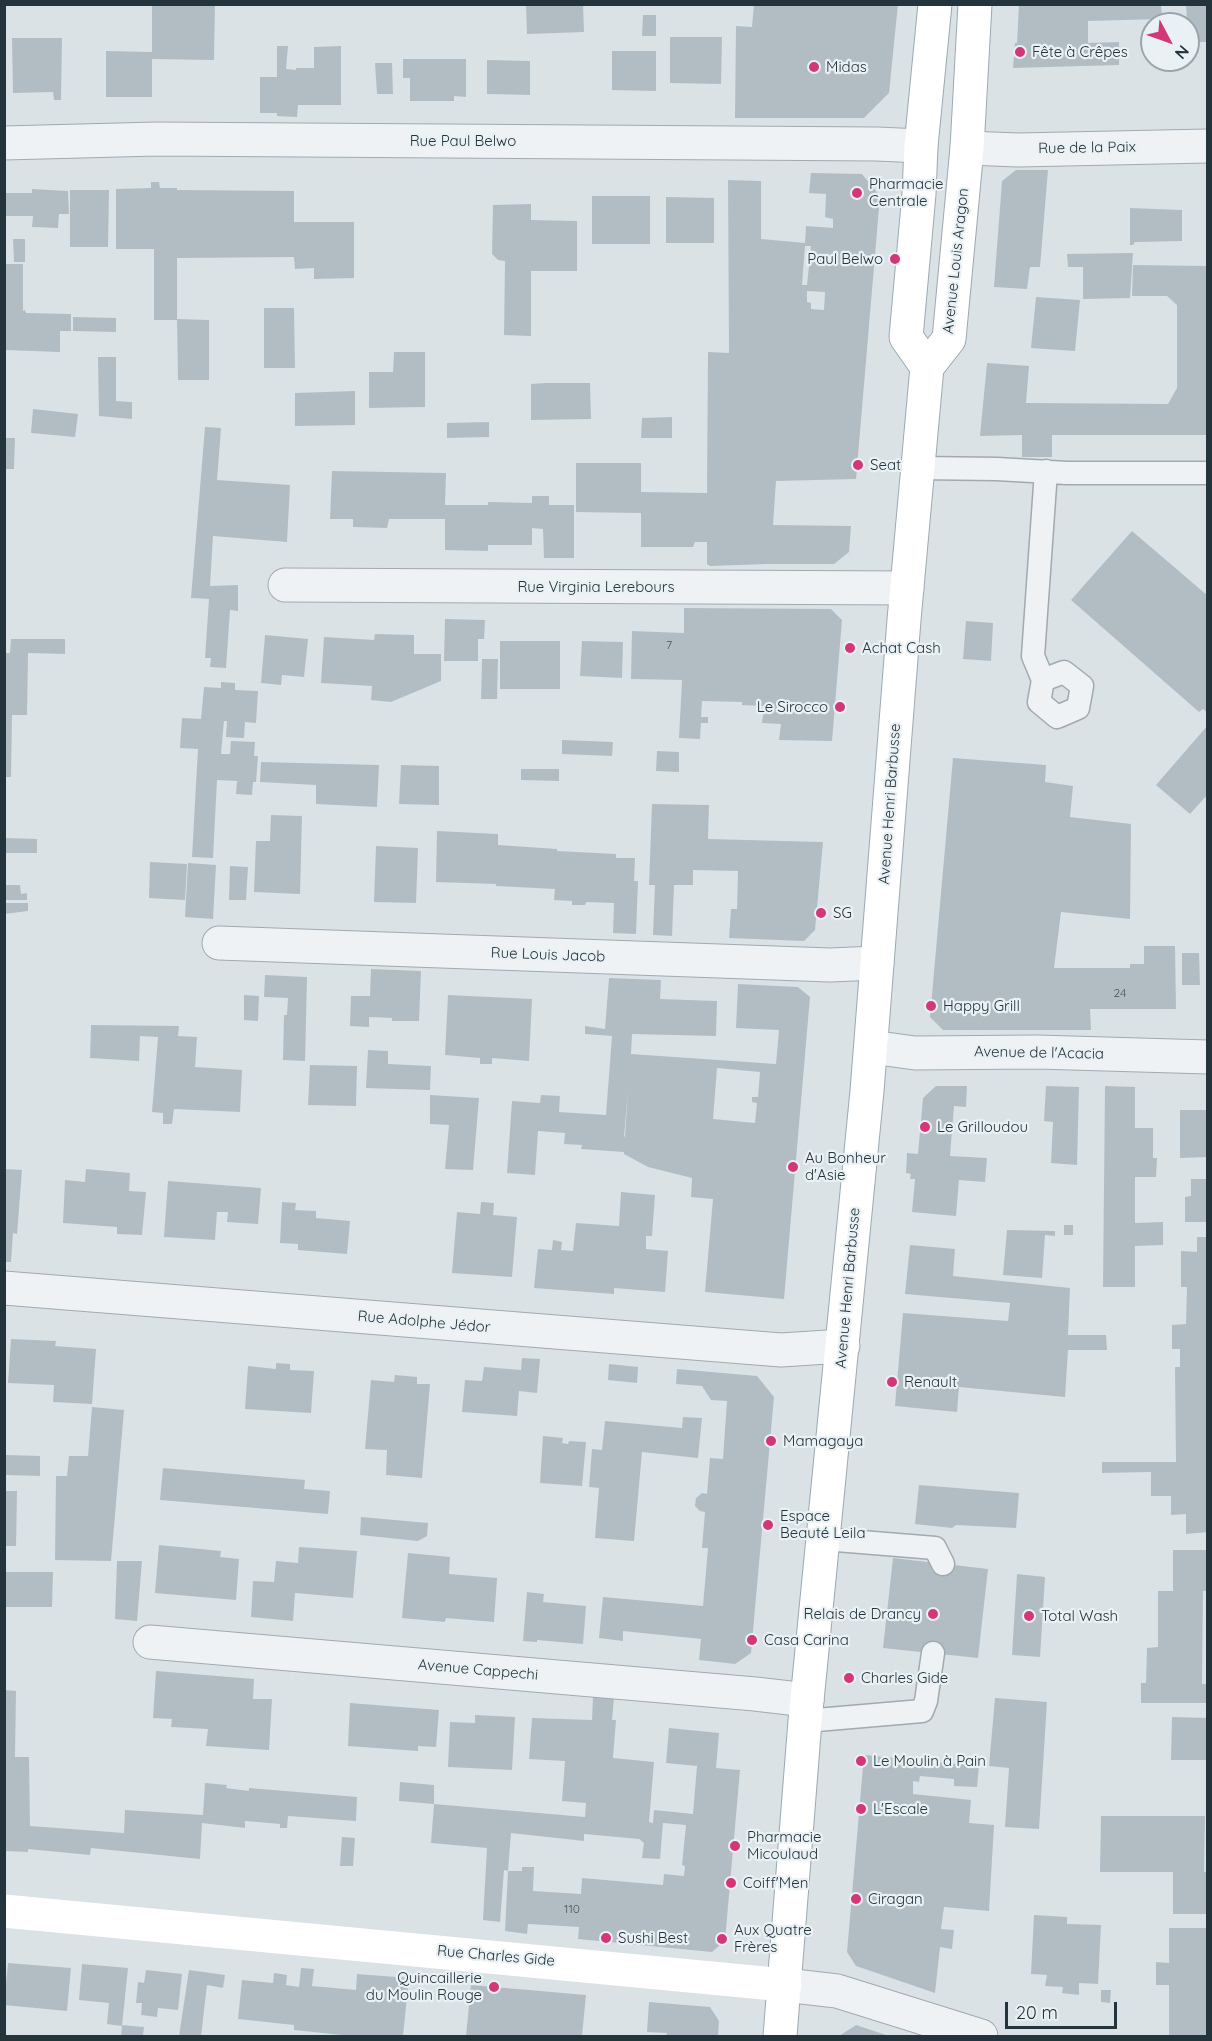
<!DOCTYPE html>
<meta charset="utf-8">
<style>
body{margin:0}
#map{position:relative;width:1212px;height:2041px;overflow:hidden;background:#dbe2e6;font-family:Quicksand,sans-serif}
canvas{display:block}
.frame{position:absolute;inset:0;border:6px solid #24343d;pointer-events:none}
.north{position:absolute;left:1140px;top:12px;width:60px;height:60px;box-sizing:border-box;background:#eaf1f4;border:2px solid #9ba5ab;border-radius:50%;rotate:131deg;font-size:16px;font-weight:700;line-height:24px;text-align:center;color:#24343d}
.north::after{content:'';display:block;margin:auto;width:21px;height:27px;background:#d43778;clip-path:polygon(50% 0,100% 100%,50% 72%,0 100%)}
.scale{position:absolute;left:1005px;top:2002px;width:112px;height:27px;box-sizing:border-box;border:3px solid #24343d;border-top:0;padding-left:8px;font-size:18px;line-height:21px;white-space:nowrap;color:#24343d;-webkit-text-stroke:4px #eaf1f4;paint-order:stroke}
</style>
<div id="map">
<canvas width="1212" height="2041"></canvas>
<div class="frame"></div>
<div class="north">N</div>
<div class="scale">20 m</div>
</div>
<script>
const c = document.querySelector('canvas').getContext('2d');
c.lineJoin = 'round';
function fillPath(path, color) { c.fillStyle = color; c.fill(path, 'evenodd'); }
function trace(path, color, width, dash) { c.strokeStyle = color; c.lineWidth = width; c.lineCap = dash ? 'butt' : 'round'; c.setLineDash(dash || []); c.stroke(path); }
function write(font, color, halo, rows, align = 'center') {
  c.font = font + ' Quicksand,sans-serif'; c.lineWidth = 4.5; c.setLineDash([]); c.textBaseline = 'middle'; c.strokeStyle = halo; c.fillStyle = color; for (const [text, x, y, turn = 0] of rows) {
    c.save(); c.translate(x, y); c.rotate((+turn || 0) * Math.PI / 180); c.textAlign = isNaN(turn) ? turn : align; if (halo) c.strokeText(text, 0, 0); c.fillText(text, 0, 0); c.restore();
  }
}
const building = new Path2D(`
 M152,4H215L214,60L152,59V97H106V51L152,52Z
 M526,4H583L584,32L527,34Z
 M754,4H898L889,93L864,118H735L736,26L752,27Z
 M1019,4H1161L1162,19L1088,21V43L1119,42V65L1013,68L1015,43H1017Z
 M1186,4H1208V42H1188Z
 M643,15H656V36H642Z
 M670,37H722L721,84L670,83Z
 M12,38H62L61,100H54L53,92L13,93Z
 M277,46H288L286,69L296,70V68H314V47L341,46V105H298L297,117L277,116V113H260V77H277Z
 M612,51H656V91L612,90Z
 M403,59H466V97L454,96V101H410V78H403Z
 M487,60L530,61V95L487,94Z
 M375,63H392L393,94H377Z
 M1016,170H1048L1040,267H1030L1027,289L994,287L1002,181Z
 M811,173L862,174L880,196L856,479L776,481L773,525L851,526L849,552L834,564H767L710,566L707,564V542H695L693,547H641V513L576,512V463H641V492L707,493L708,352L729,353L728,180L761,181V239L805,243L806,226L833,228V219L825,217L826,194L809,193ZM805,246H811L807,285H802ZM807,291L825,292L824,310L811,309V303L807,302Z
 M151,182H159L160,188H177V190L294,191V222H354V278L314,279V268L295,269L294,257L177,258V320H154V249H116V189L151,188Z
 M32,189L68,191L69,214H59L58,228L32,227L33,216H4V193H32Z
 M70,190H109L108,247H70Z
 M592,196H650V244H592Z
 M666,197L714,198V243H666Z
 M531,204V220L577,221V271H531V336L504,335L505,261L498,260L492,254L493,205Z
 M1130,208L1182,210V241L1135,242L1133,245H1130Z
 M13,239H25V262H14Z
 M1133,253L1130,298L1083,299V267H1068L1067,254Z
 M4,264H23V311L25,310L26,313L71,314V331H60V352L4,350Z
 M1133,265L1207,266V435H1052V457H1022V435L980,436L987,363L1029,366L1026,403L1168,404L1177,388V305L1167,296H1132Z
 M1036,297L1080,300L1075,351L1031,348Z
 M264,308H294L295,368H264Z
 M73,317L116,318V332L73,331Z
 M177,319L209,320V380H178Z
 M394,352H425V407L369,408V372H393Z
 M98,357H116V401L132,402V419L99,416Z
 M546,383H590L591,419L531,420V384Z
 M355,391V425L295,426V393Z
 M33,409L78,414L75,437L31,433Z
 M672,417V438H641L642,418Z
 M489,422V437L447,438V423Z
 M205,427L221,428L217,480L290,485L287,542L213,536L210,586L238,585V611L230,610L226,668L210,667L211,658H205L209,599L191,598Z
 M4,438H15L14,469H4Z
 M332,471L446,473L445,505H488V502L532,503V496H549V505H574V558H544L543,529L532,528V545H488V551L445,550V519H389L387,528L353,527V519H330Z
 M1132,531L1208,596V713L1203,709L1199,712L1071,600Z
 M684,608L831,609L842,620L832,741L779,740L781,724L762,723L764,706L742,705V702L702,701L701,717H708V723H701L700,739L679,738L682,680L631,679L632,631L684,633Z
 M445,619L485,620L484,639H478V661H444Z
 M966,621L993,623L991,661L963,659Z
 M375,634L414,635V654H441V681L391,702L371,700L372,686L321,683L324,637L374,640Z
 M265,635L308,639L304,677L282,675L281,685L261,683Z
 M11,639H65V654L28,653L27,715H12L11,777H4V653H10Z
 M500,641H560V689H500Z
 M582,641L623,642L622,678L580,676Z
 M482,659H498L497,699H481Z
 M221,682L235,683V690L258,691L256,723L245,722L244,738L226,737L227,721H224L221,754H230L231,741L255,742L254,756H258L256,782H253L252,795L236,794L237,781L217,780L213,858L192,857L198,749L180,748L182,718L201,719L204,687L221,688Z
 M1208,725V794L1190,814L1156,785Z
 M562,740L613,742L612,756L562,754Z
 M657,751L679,752V772L656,771Z
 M953,758L1046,765L1045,782L1073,786L1070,817L1131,824L1130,919L1061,912L1054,968H1130V964H1144V946H1175L1176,1009H1090L1091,1030H943L930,1017Z
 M261,762L379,765L377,807L316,804V785L260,782Z
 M401,765L439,766V805L399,804Z
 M521,769H559V781L521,780Z
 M652,804L709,805L708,839L823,842L815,930L804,941L729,938L731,909H737L738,871L693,870V885H674L672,936L653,935L655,885H649Z
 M271,815L302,816L300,894L254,892L256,841H270Z
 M437,831L498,834V845L557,849V851L616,854V858H635L634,881H638L636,934L613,933L614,903L586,902L585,905H572V901L554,900L555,889L496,886V884L436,882Z
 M4,838L37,839V853H4Z
 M376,846L418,848L416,903L374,902Z
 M150,862L187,864L185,900L149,898Z
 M188,863L216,865L213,919L185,917Z
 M230,866L248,867L246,900H229Z
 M4,885H20L21,894L27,893V900H4Z
 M4,903H28V911L4,914Z
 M1182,953H1199L1200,985H1182Z
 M371,969L421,971L419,1021H392V1018L369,1017V1027L350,1026L351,996H370Z
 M265,975L307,977L305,1061L283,1060L284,1015H287L288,998L264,997Z
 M609,978L661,980L660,999L717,1001L716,1036L632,1034L631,1054L776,1064L779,1030L736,1028L738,984L798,987L810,997L784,1299L705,1292L713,1199L691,1197L692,1178L648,1167L624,1154V1152L581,1149L582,1145L564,1144L565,1133L538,1131L535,1175L507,1173L512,1101L540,1103L541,1095L560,1096L559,1112L606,1115L612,1036L585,1034V1026L605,1029ZM717,1068L760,1072L758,1097H752V1102L757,1103L755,1123L713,1119ZM628,1090L625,1136L624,1137Z
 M244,995L259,996L258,1021L244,1020Z
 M448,995L532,999L529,1061L492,1058V1064H480V1058L445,1055Z
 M91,1025L179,1026L178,1036L197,1037L195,1067L242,1070L240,1112L174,1109L172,1124H163V1113L152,1112L158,1037L140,1036L139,1061L90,1058Z
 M368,1050L388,1051V1064L431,1066L430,1090L366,1088Z
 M310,1065L357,1066L356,1106L308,1105Z
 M936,1086H967L966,1107L954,1106L950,1156L987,1158L985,1182L959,1180L956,1216L912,1212L915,1179H910L911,1174L906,1173L907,1153L918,1154L923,1098Z
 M1046,1086L1079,1087L1077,1165L1051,1163L1053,1122L1044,1121Z
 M1105,1086L1135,1087V1128H1153V1158H1157L1156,1177H1135V1223L1163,1222V1245L1135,1246V1287H1103Z
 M430,1095L479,1098L473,1170L445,1169L449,1125L430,1124Z
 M1180,1110H1208V1157L1180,1158Z
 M4,1169L22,1170L17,1234L13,1233L11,1262H4Z
 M86,1169L130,1173L129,1191L146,1192L142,1235L117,1234V1227L63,1223L65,1180L85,1182Z
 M1191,1179H1208V1222H1185V1197L1191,1196Z
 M168,1181L261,1188L258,1224L227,1222L228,1212H217L215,1240L164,1237Z
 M621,1192L655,1195L652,1236H646V1249L668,1251L665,1292L614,1288V1294L534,1288L538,1249L552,1250L553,1240L562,1242L561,1250L573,1251L576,1223L619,1226Z
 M282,1202L296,1203L295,1210L316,1211V1218L350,1221L347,1254L298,1250V1244L280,1243Z
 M481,1202L494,1203L493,1215L517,1217L512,1277L452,1273L457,1212L480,1214Z
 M1064,1225H1073V1235H1064Z
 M1007,1230L1055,1231V1236L1045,1235L1042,1278L1003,1275Z
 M1197,1237H1208V1532L1186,1534V1514L1171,1515V1496H1151V1472L1102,1473V1462H1176L1175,1367H1180V1349H1172V1325L1186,1324L1187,1287H1181V1251L1197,1252Z
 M910,1245L955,1249L953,1276L1070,1288L1068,1335H1106L1107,1350H1068L1065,1397L959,1387L957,1412L895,1406L903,1313L1008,1321L1010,1303L905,1294Z
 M11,1339L56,1341L55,1346L96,1349L92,1404L53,1402L54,1385L8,1383Z
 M522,1358L540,1359L537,1393L519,1391L517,1416L462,1412L465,1380L482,1381L484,1367L521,1370Z
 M276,1363L290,1364V1370L314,1371L311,1413L245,1409L248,1366L276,1369Z
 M609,1364L638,1367L637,1383L608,1380Z
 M677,1369L757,1376L774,1397L751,1653L735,1664L699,1660L701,1639L623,1631V1641L599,1638L603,1597L703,1606L708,1548H702L705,1512L700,1511L695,1506L696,1498L702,1493L707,1494L710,1458L723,1459L727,1401L711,1400L702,1386L676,1384Z
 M395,1375L417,1377V1384H430L422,1478L386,1475L387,1450L365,1449L371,1380L394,1382Z
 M92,1407L124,1410L111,1561L55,1560L56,1476H67L69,1456H88Z
 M683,1417L702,1418L698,1458L642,1452L634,1541L595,1538L599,1488L589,1487L592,1449L602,1450L605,1421L682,1428Z
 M543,1436L563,1438L562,1443L568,1444L569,1441L586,1442L582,1486L540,1483Z
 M5,1455L40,1456V1476L5,1475Z
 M163,1468L305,1480L304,1489L330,1491L328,1514L160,1500Z
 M919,1485L1019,1493L1016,1528L956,1525L952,1528L915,1524Z
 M4,1491H17L16,1546H4Z
 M361,1517L428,1523L427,1536L418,1541L360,1535Z
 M159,1545L221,1551L220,1557L239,1559L236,1600L155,1593Z
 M299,1547L357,1551L353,1598L295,1593L293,1621L251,1617L253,1581L274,1582L276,1561L298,1563Z
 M1173,1550H1208V1591H1203L1202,1684H1208V1703H1141V1683H1146L1147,1648L1158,1647V1591H1173Z
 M408,1553L450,1557L449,1574L497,1578L494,1622L446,1618L445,1622L402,1618Z
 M893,1558L988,1569L978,1658L883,1648Z
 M117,1561H142L137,1621L115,1619Z
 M4,1572H53L52,1607H4Z
 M1017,1574L1045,1577L1040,1657L1012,1655Z
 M527,1592L544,1594L543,1602L586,1606L583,1644L537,1640V1642L523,1641Z
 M156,1671L254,1679L253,1699H272L269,1750L206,1746L208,1729L171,1727L172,1719L153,1718Z
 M4,1690L16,1691L15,1757H29L30,1826L124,1833L125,1810L203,1815L205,1783L227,1785L226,1788L249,1791V1788L357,1797L356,1821L288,1816L287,1828H280V1824L245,1821V1828L202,1823L200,1859L91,1848L90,1855L28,1849V1852L5,1851Z
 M593,1696L614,1698L612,1720H616L613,1758L654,1762L649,1822L653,1823L654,1810L693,1814L697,1766L666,1763L669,1728L719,1733L716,1768L740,1770L725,1941L712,1952L578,1939L579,1927L528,1924L527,1934L505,1931L508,1871H522V1867H534L533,1891L581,1894L582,1878L663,1885L664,1874L684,1876L685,1866L682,1865L686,1825L663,1823L660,1859L642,1858L644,1843L639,1839L584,1834V1841L511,1833L508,1871L504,1870L500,1922L483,1920L487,1848L431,1843L434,1804L585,1817L586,1803L562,1801L565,1761L529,1759L532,1718L592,1720Z
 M995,1698L1047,1702L1039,1829L1005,1827L1009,1768L989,1766Z
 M350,1703L439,1710L436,1747L418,1746V1751L348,1746Z
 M475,1715L515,1717L512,1770L448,1767L450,1722L475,1723Z
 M1172,1717L1208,1718V1760H1171Z
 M864,1755L979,1766L977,1787L954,1786V1779L920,1776L919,1782L913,1781V1794L971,1800L969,1823L994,1825L989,1911L944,1907L941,1929L954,1930L952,1949L940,1947L935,1993L856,1966L847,1952Z
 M400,1782L434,1785V1804L399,1801Z
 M1101,1816H1205L1204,1872H1208V1914H1173V1872H1100Z
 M342,1837L355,1838L353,1866H340Z
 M1034,1915L1067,1917V1924L1101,1925L1098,1984L1079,1983V1995L1062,1993L1063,1987L1045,1986L1047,1975L1031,1974Z
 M1169,1928H1208V2036H1169V1985H1156V1962L1169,1963Z
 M8,1963L71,1968L67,2011L4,2005Z
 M82,1964L128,1968L122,2026L107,2024L109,2003L79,2000Z
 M301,1968L314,1969L312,1986L356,1990L357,1974L409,1978L403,2036H351L294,2030V2025L238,2019L242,1980L273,1983L274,1973L287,1975L286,1985L299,1987Z
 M146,1970L182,1974L178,2010L158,2008L157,2017L141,2015L142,2003H136L138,1982L144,1983Z
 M189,1970L225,1975L223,1988L207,1985L201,2036H179Z
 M471,1985L586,1995L582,2036H466Z
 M1101,1990H1111L1110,2003L1101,2002Z
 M649,2002L710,2007L719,2021L718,2036H666L667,2033L647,2032Z
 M122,2025L144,2027L143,2036H121Z
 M856,2025L889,2036H839Z`);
const service = new Path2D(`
 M919,468L997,469L1067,473H1208
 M1043,680L1064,672L1082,686L1078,708L1057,717L1039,702L1043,680L1033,656L1046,471
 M824,1539L935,1548L943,1564
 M805,1721L922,1711L926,1701L933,1653`);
const minor = new Path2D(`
 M4,143L157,139L877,144L921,146
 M967,148L1018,150L1208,146
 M285,585L907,588
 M219,943L830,965L877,963
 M871,1047L915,1053L1037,1052L1208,1057
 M4,1288L781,1350L843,1346
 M150,1642L755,1694L807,1700`);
const tertiary = new Path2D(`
 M785,1985L837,1991L981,2036`);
const secondary = new Path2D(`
 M4,1911L785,1985`);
const primary = new Path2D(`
 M927,367L906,337L919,194L921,146L935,4
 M780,2036L805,1721L867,1091L904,620L927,367L949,339L967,148L975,4`);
const markers = [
 [1020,52,6,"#d43778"],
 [814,67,6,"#d43778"],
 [857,193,6,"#d43778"],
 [895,259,6,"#d43778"],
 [858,465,6,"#d43778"],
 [850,648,6,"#d43778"],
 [840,707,6,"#d43778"],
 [821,913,6,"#d43778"],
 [931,1006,6,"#d43778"],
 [925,1127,6,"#d43778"],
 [793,1167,6,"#d43778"],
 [892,1382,6,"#d43778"],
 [771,1441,6,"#d43778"],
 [768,1525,6,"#d43778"],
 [933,1614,6,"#d43778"],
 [1029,1616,6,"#d43778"],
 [752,1640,6,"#d43778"],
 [849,1678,6,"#d43778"],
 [861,1761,6,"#d43778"],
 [861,1809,6,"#d43778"],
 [735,1846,6,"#d43778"],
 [731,1883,6,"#d43778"],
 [856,1899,6,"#d43778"],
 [606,1938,6,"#d43778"],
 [722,1939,6,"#d43778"],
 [494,1987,6,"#d43778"]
];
const numberNames = [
 ["7",669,645],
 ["24",1120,993],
 ["110",572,1909]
];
const poiNames = [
 ["Fête à Crêpes",1032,52],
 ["Midas",826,67],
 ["Pharmacie",869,184],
 ["Centrale",869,201],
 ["Paul Belwo",883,259,"right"],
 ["Seat",870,465],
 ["Achat Cash",862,648],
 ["Le Sirocco",828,707,"right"],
 ["SG",833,913],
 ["Happy Grill",943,1006],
 ["Le Grilloudou",937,1127],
 ["Au Bonheur",805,1158],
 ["d'Asie",805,1175],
 ["Renault",904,1382],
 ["Mamagaya",783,1441],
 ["Espace",780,1516],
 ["Beauté Leila",780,1533],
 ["Relais de Drancy",921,1614,"right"],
 ["Total Wash",1041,1616],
 ["Casa Carina",764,1640],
 ["Charles Gide",861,1678],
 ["Le Moulin à Pain",873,1761],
 ["L'Escale",873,1809],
 ["Pharmacie",747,1837],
 ["Micoulaud",747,1854],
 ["Coiff'Men",743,1883],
 ["Ciragan",868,1899],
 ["Aux Quatre",734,1930],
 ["Frères",734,1947],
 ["Sushi Best",618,1938],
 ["Quincaillerie",482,1978,"right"],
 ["du Moulin Rouge",482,1995,"right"]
];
const streetNames = [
 ["Rue Paul Belwo",463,141],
 ["Rue de la Paix",1087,148,-1],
 ["Avenue Louis Aragon",956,261,-84],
 ["Rue Virginia Lerebours",596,587],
 ["Avenue Henri Barbusse",890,804,-86],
 ["Rue Louis Jacob",548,955,2],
 ["Avenue de l'Acacia",1039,1053,1],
 ["Avenue Henri Barbusse",848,1288,-85],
 ["Rue Adolphe Jédor",424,1322,5],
 ["Avenue Cappechi",478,1670,5],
 ["Rue Charles Gide",496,1956,5]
];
fillPath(building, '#b2bdc3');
trace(service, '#a0aab0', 25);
trace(minor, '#a0aab0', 35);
trace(tertiary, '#a0aab0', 35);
trace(primary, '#9aaab3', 35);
trace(service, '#eef2f5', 22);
trace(minor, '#eef2f5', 33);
trace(tertiary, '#eef2f5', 33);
trace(secondary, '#fff', 33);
trace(primary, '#fff', 33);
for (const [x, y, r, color] of markers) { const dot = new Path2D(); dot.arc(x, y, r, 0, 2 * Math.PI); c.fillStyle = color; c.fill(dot); trace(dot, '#eaf1f4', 2); }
write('12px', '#48565e', null, numberNames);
write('15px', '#24343d', '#eaf1f4', poiNames, 'left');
write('15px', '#24343d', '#eaf1f4', streetNames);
</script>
